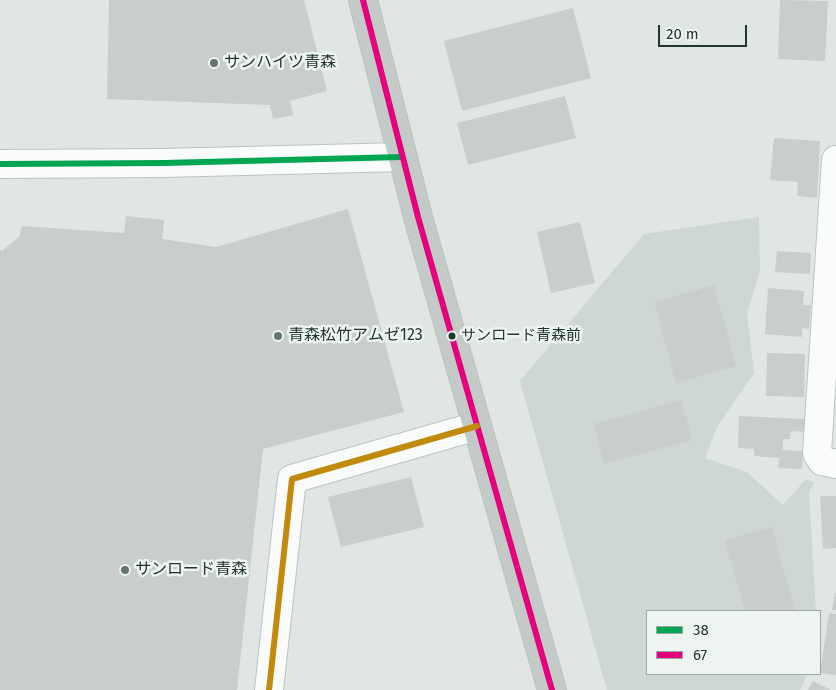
<!DOCTYPE html>
<meta charset="utf-8">
<style>
body{margin:0}
#map{position:relative;width:836px;height:690px;overflow:hidden;background:#e0e6e3;font-family:"Fira Sans",sans-serif}
canvas{display:block}
.legend{position:absolute;left:646px;top:610px;width:175px;height:65px;box-sizing:border-box;background:#eef5f1;border:1px solid #9ca9a4;margin:0;padding:6px 9px;list-style:none;font-size:15px;color:#223630}
.legend li{display:flex;align-items:center;gap:10px;height:25px}
.legend b{width:25px;border:1px solid #9ca9a4}
.scale{position:absolute;left:658px;top:25px;width:89px;height:22px;box-sizing:border-box;border:2px solid #223630;border-top:0;padding-left:6px;font-size:15px;line-height:18px;white-space:nowrap;color:#223630;-webkit-text-stroke:4px #eef5f1;paint-order:stroke}
</style>
<div id="map">
<canvas width="836" height="690"></canvas>
<ul class="legend">
<li><b style="height:6px;background:#00a651"></b>38</li>
<li><b style="height:6px;background:#e5007d"></b>67</li>
</ul>
<div class="scale">20 m</div>
</div>
<script>
const c = document.querySelector('canvas').getContext('2d');
c.lineJoin = 'round';
function fillPath(path, color) { c.fillStyle = color; c.fill(path, 'evenodd'); }
function trace(path, color, width, dash) { c.strokeStyle = color; c.lineWidth = width; c.lineCap = dash ? 'butt' : 'round'; c.setLineDash(dash || []); c.stroke(path); }
function write(font, color, halo, rows, align = 'center') {
  c.font = font + ' "Fira Sans","Noto Sans JP",sans-serif'; c.lineWidth = 5; c.setLineDash([]); c.textBaseline = 'middle'; c.strokeStyle = halo; c.fillStyle = color; for (const [text, x, y, turn = 0] of rows) {
    c.save(); c.translate(x, y); c.rotate((+turn || 0) * Math.PI / 180); c.textAlign = isNaN(turn) ? turn : align; if (halo) c.strokeText(text, 0, 0); c.fillText(text, 0, 0); c.restore();
  }
}
const built = new Path2D(`
 M759,217L760,270L747,314L754,373L717,427L705,458L747,472L783,505L805,480L814,482L809,493L816,611H647V674L807,675L800,690H607L520,381L644,234Z`);
const building = new Path2D(`
 M109,0H304L327,91L290,101L293,115L273,119L270,105L107,99Z
 M780,0L828,1L825,61L778,59Z
 M573,8L591,78L462,111L444,41Z
 M565,96L576,138L468,165L457,123Z
 M774,138L820,141L817,198L797,196L798,182L770,180Z
 M348,209L404,412L263,449L237,690H0V249L2,251L19,237L22,226L124,233L126,216L164,220L162,239L216,247Z
 M580,222L595,283L551,293L537,232Z
 M777,251L811,253L810,274L775,272Z
 M714,285L736,366L676,383L654,302Z
 M768,288L804,291L803,305H811L809,329L802,328V337L765,334Z
 M767,353L805,354L804,397L766,396Z
 M681,400L692,440L604,464L594,424Z
 M739,416L805,419L804,432L791,431L790,439H783V450L803,451L802,469L778,468L779,458L754,456V449L738,448Z
 M411,477L424,527L341,547L328,497Z
 M820,496H836V548L823,549Z
 M772,527L795,611H745L725,540Z
 M835,593H836V610H832Z
 M829,613L836,614V675L820,673Z
 M813,681L831,690H808Z`);
const minor = new Path2D(`
 M836,160L817,453L822,461L836,464
 M269,690L292,479L477,426`);
const tertiary = new Path2D(`
 M0,164L164,163L402,157`);
const trunk = new Path2D(`
 M363,0L418,217L552,690`);
const bus1 = new Path2D(`
 M0,164L164,163L402,157`);
const bus2 = new Path2D(`
 M363,0L418,217L552,690`);
const bus3 = new Path2D(`
 M269,690L292,479L477,426`);
const markers = [
 [214,63,5,"#64746f"],
 [278,336,5,"#64746f"],
 [452,336,4.5,"#223630"],
 [125,570,5,"#64746f"]
];
const busNames = [
 ["サンロード青森前",461,336]
];
const poiNames = [
 ["サンハイツ青森",224,63],
 ["青森松竹アムゼ123",288,336],
 ["サンロード青森",135,570]
];
fillPath(built, '#cfd7d3');
fillPath(building, '#c9cecc');
trace(minor, '#bdc3c0', 30);
trace(tertiary, '#bdc3c0', 30);
trace(trunk, '#bbc3c0', 30);
trace(minor, '#fafbfb', 28);
trace(tertiary, '#fafbfb', 28);
trace(trunk, '#c3cac7', 28);
trace(bus1, '#00a651', 6);
trace(bus2, '#e5007d', 6);
trace(bus3, '#c28a0c', 6);
for (const [x, y, r, color] of markers) { const dot = new Path2D(); dot.arc(x, y, r, 0, 2 * Math.PI); c.fillStyle = color; c.fill(dot); trace(dot, '#eef5f1', 2); }
write('15px', '#223630', '#eef5f1', busNames, 'left');
write('16px', '#223630', '#eef5f1', poiNames, 'left');
</script>
